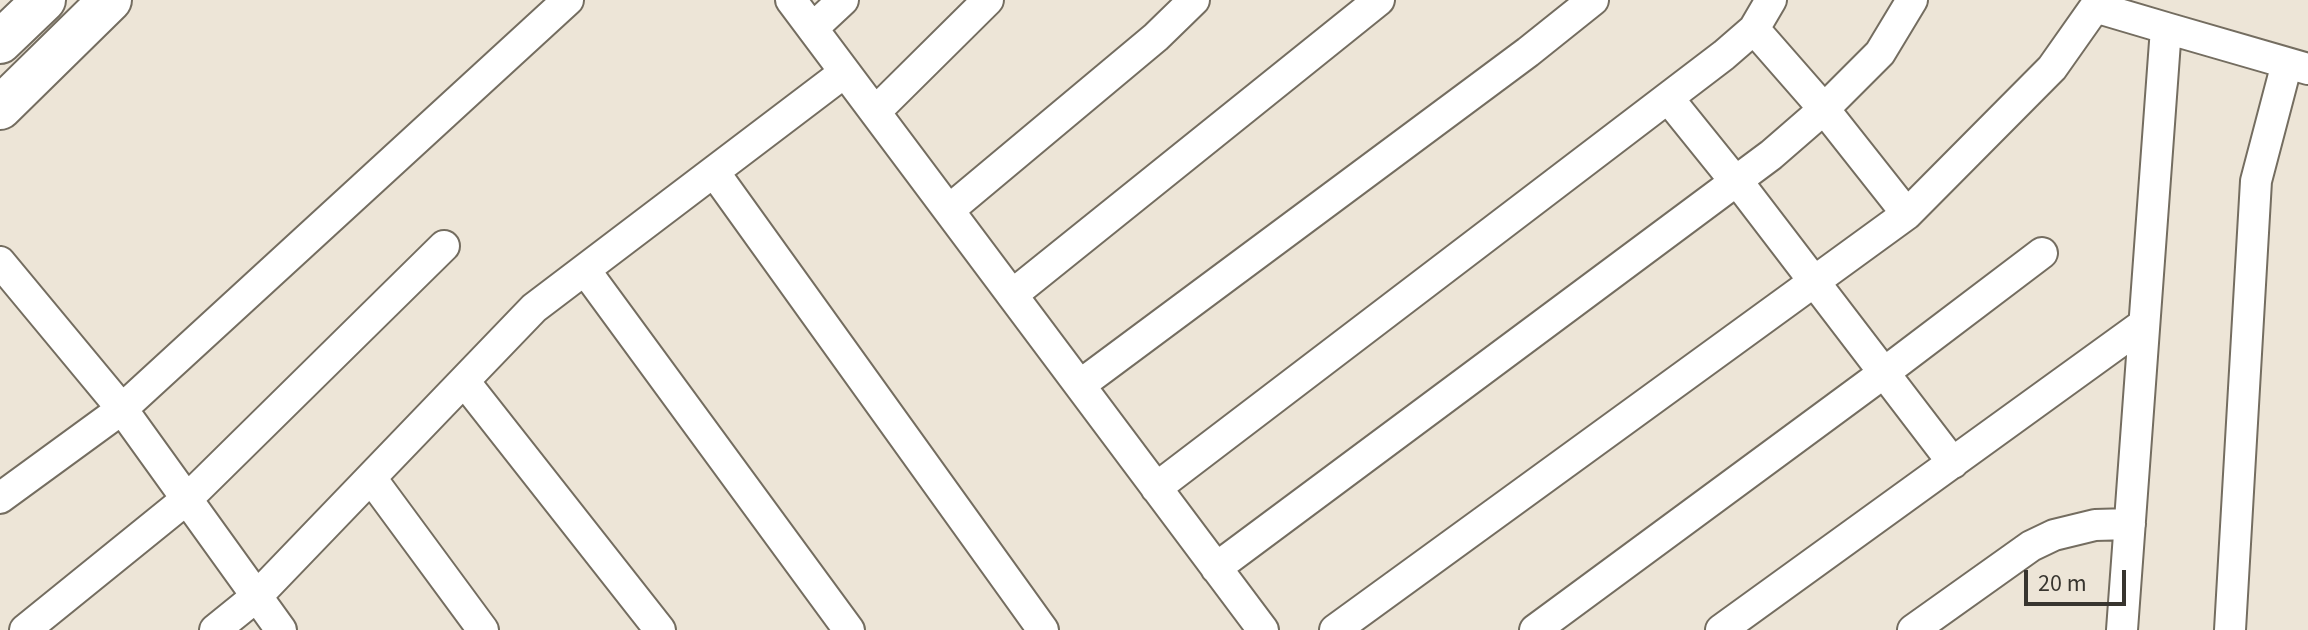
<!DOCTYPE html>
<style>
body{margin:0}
#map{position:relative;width:2308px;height:630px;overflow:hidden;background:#ede5d7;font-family:"Source Sans 3",sans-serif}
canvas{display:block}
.scale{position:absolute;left:2024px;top:570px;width:102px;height:36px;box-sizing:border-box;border:4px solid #38352f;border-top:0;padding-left:10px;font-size:24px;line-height:28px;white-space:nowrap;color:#38352f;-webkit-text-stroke:6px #ede5d7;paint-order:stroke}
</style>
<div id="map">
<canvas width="2308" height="630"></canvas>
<div class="scale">20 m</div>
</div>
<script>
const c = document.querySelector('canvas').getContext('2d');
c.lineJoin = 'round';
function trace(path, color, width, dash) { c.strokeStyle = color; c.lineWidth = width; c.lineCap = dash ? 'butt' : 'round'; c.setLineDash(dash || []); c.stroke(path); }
const street = new Path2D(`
 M791,0L1263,630
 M813,28L843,0
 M2166,28L2308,69
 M1754,29L1824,109L1907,214
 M1668,98L1735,181L1738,182L1953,463
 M875,112L988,0
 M714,172L1043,630
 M949,210L1156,37L1194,0
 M0,262L122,409L281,630
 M585,270L849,630
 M1012,295L1379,0
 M464,381L660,630
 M1080,385L1528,52L1593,0
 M371,478L483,630
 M1156,488L1724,55L1754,29L1771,0
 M0,498L122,409L568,0
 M1216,568L1771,155L1824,109L1880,53L1912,0
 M25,630L188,498L444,246
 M215,630L257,596L534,308L845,72
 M1335,630L1907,214L2052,68L2095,7L2166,28L2122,630
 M1535,630L1885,372L2042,253
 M1721,630L2144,324
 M1913,630L2031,546L2054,535L2095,525L2130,524
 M2230,630L2256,181L2287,63`);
const secondary = new Path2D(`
 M0,42L44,0
 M0,108L110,0`);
trace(street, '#746d60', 34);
trace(secondary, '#746d60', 46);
trace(street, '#fff', 30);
trace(secondary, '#fff', 42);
</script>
